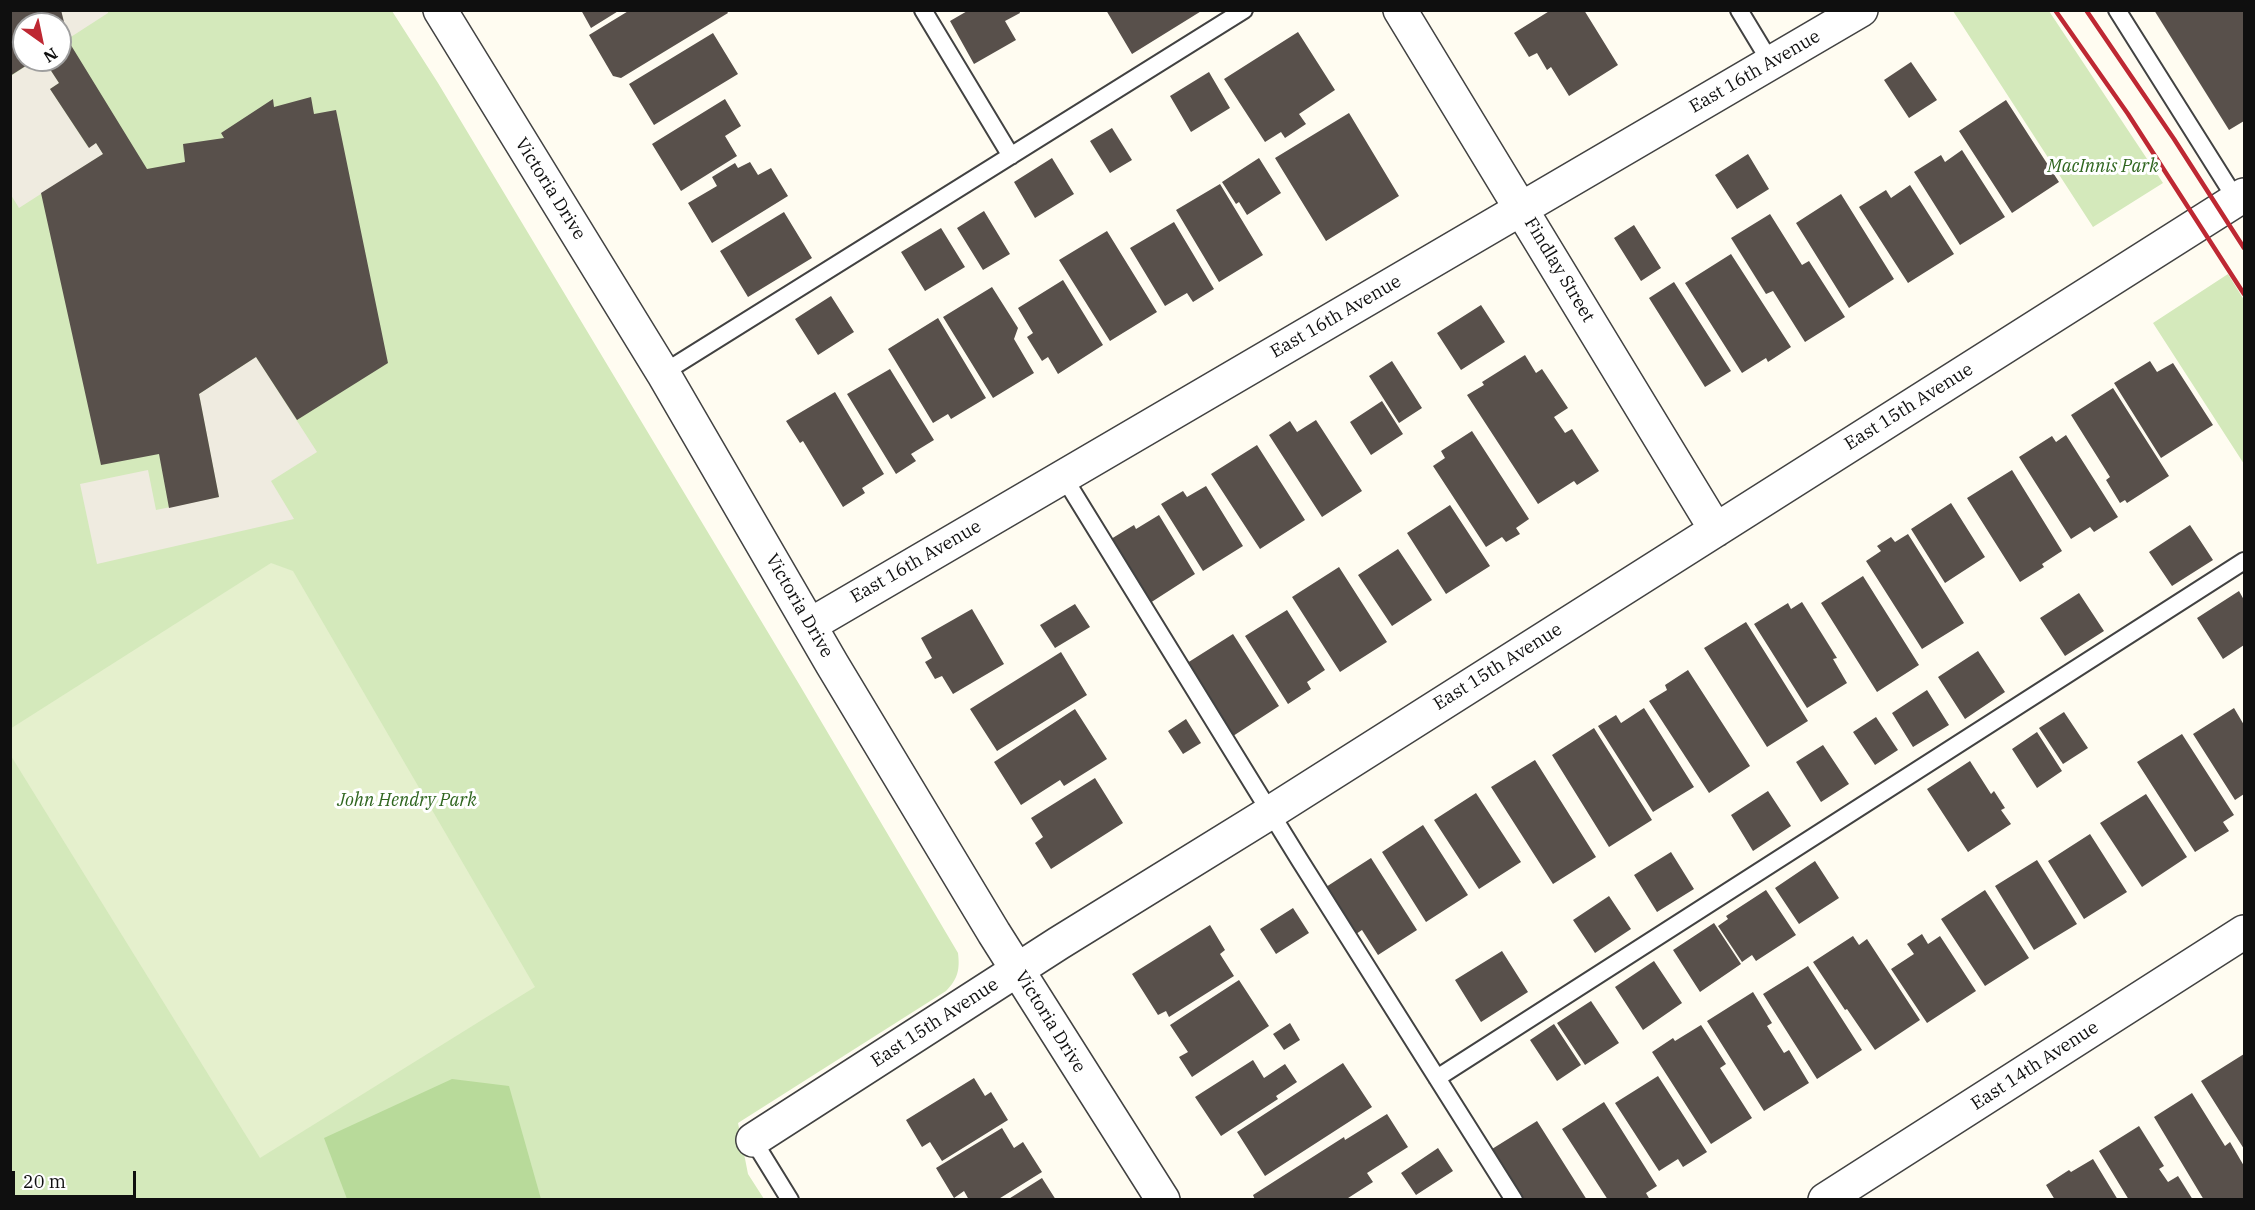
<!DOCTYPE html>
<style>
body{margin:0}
#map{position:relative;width:2255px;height:1210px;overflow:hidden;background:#fffcf1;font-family:"IBM Plex Serif",serif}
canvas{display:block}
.frame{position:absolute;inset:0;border:12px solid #0f0f0f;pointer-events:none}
.north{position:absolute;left:12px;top:12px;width:60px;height:60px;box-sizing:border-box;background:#fff;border:2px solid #9f9f9f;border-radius:50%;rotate:147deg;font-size:16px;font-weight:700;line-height:24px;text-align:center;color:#0f0f0f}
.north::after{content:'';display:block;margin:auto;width:21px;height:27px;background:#be2833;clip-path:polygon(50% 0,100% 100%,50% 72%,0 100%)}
.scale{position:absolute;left:12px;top:1171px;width:124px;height:27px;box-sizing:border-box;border:3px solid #0f0f0f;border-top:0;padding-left:8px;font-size:18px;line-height:21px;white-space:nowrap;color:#0f0f0f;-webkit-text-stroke:4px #fff;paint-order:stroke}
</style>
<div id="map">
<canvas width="2255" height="1210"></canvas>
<div class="frame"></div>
<div class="north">N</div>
<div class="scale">20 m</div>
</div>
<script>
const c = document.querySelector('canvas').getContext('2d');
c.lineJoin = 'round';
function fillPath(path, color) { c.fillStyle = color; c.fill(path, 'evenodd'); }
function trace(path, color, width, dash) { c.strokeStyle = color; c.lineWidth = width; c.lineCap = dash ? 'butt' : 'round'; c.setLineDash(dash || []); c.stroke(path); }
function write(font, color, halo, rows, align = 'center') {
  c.font = font + ' "IBM Plex Serif",serif'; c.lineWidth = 6; c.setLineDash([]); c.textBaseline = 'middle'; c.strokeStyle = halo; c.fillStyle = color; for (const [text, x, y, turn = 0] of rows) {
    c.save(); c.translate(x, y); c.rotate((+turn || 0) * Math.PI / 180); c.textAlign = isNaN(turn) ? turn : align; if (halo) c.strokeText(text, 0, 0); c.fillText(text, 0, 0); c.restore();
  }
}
const green = new Path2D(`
 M10,11H392L438,83L799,684L958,953C960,969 958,979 946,991L738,1123L748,1174L764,1199H11ZM24,24H60V60H24Z
 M1953,11H2049L2163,183L2093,227Z
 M2228,274L2244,300V464L2153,323Z`);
const forest = new Path2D(`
 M452,1079L509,1086L541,1199H347L324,1138Z`);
const pitch = new Path2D(`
 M271,563L293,571L535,987L260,1158L11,756L10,729Z`);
const plaza = new Path2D(`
 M61,11H108V13L60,44V24H41L63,19Z
 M35,60H44L59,83L50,89L88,147L96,143L103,154L19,208L11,195V76Z
 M256,357L317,452L271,481L294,519L97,564L80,484L148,470L156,510L219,497L199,394Z`);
const building = new Path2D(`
 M10,10H61L69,42L147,169L185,162L183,144L224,138L221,133L273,99L274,107L311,97L314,114L336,110L388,363L297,420L256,357L199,394L219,497L169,508L159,454L101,465L41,193L103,154L96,143L89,148L50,89L59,83L44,60H60V24H24V60H35L10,76Z
 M581,10H620L591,28Z
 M630,10H726L728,13L621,78L613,76L589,35Z
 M969,10H1019L1020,13L1005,21L1016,40L974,64L950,21Z
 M1106,10H1203L1132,54Z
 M1551,10H1584L1618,65L1569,96L1551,67L1547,70L1537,53L1529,57L1514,33Z
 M2154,10H2244V121L2229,130Z
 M1298,32L1335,90L1299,114L1306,124L1285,138L1281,132L1265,142L1224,79Z
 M713,33L738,74L654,125L629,84Z
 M1911,62L1937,100L1909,118L1884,80Z
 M1209,72L1230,108L1191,132L1170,96Z
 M725,99L741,126L725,136L737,156L681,191L652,144Z
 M2006,100L2059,182L2012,213L1959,131Z
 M1349,113L1399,196L1326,241L1275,158Z
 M1112,128L1132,160L1110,173L1090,141Z
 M1962,150L2005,217L1960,245L1914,172L1941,155L1945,162Z
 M1748,154L1769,189L1737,209L1715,175Z
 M1052,158L1074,194L1035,218L1014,182Z
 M1259,158L1281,193L1247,215L1239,202L1236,204L1222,182Z
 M750,162L758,175L771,168L788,196L712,243L688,203L717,186L712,177L735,163L738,168Z
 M1220,184L1263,255L1219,282L1176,210Z
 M1910,185L1954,254L1908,283L1859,207L1886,190L1891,198Z
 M1841,194L1894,279L1849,308L1796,223Z
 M984,211L1010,254L983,270L957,228Z
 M784,212L812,258L748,297L720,251Z
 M1770,214L1802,265L1809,261L1845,317L1805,342L1773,291L1766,294L1731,238Z
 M1174,222L1214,289L1193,302L1187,293L1165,306L1130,248Z
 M1634,225L1661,268L1641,281L1614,238Z
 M941,228L965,267L925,291L901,252Z
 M1107,231L1157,312L1110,341L1059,260Z
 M1731,254L1791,347L1768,362L1766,358L1742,373L1685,283Z
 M1063,280L1103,345L1058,374L1048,357L1042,361L1027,337L1033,333L1018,308Z
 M1674,282L1731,371L1705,387L1649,298Z
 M992,287L1018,328L1014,339L1034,373L993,398L943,317Z
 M831,296L854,332L818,355L795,319Z
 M1481,305L1505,342L1461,370L1437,333Z
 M938,318L986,398L951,419L948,414L933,423L888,349Z
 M1525,355L1536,373L1542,369L1568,408L1554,417L1565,433L1572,429L1599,471L1577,485L1574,481L1538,504L1467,395L1484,385L1482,382Z
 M1392,361L1422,408L1399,423L1369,376Z
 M2150,361L2157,372L2173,363L2213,425L2161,458L2114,383Z
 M890,369L934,440L911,454L916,461L896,474L847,394Z
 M2113,388L2169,476L2127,503L2125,500L2120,503L2106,480L2110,477L2071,415Z
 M835,392L884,474L862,488L865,493L843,507L803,441L800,443L786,421Z
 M1382,401L1403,434L1371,455L1350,422Z
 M1316,420L1362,491L1322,517L1269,435L1290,421L1297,432Z
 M1472,431L1529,519L1516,528L1520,534L1506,542L1502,537L1486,547L1433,466L1445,458L1441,451Z
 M2066,435L2118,517L2094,532L2090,527L2071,539L2019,457L2052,436L2056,442Z
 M1257,445L1305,520L1260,549L1211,474Z
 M2012,470L2062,551L2042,564L2044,567L2020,582L1967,498Z
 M1206,486L1243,546L1203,571L1161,504L1183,491L1187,497Z
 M1951,503L1985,557L1945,583L1911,529Z
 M1450,505L1490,566L1446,594L1407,533Z
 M1159,515L1195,574L1150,603L1111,539L1134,525L1136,529Z
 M2190,525L2213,560L2172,586L2149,552Z
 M1908,534L1964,623L1922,649L1866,561L1881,551L1877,546L1891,537L1895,542Z
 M1398,549L1432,600L1392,626L1358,575Z
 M1339,567L1387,642L1340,672L1292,597Z
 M1863,576L1919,665L1877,692L1821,603Z
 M2239,591L2244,600V645L2223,659L2197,618Z
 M2079,593L2104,631L2065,656L2040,618Z
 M1802,602L1837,658L1833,659L1847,683L1807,708L1754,624L1788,603L1791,609Z
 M1075,604L1090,627L1055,648L1040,625Z
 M972,609L1004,664L953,694L942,676L935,679L925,662L932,658L921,638Z
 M1287,610L1325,670L1307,682L1311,689L1288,704L1245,636Z
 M1746,622L1808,721L1767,747L1704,648Z
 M1233,634L1279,706L1230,738L1184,665Z
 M1978,651L2005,692L1965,719L1938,677Z
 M1061,652L1087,695L997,751L970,709Z
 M1688,670L1750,766L1709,793L1649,701L1667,690L1665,685Z
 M1927,690L1949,725L1913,747L1892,713Z
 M1644,708L1694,787L1653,812L1598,726L1616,715L1621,723Z
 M2234,708L2244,725V794L2235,800L2193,734Z
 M1075,709L1107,759L1064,786L1060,780L1021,805L994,762Z
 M2064,712L2088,748L2063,764L2039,728Z
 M1876,717L1898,750L1875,765L1853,732Z
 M1186,719L1201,743L1183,754L1168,731Z
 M1594,728L1652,820L1609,847L1552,755Z
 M2037,732L2062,771L2037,788L2012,749Z
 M2182,734L2234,815L2223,822L2229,831L2195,852L2137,762Z
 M1823,745L1849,784L1821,802L1796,762Z
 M1535,760L1596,857L1553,884L1491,787Z
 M1970,761L1991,794L1994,791L2005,808L2001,810L2011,824L1968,852L1927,789Z
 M1095,778L1123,823L1051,869L1035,843L1043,837L1031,818Z
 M1768,791L1791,826L1753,851L1731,815Z
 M1476,793L1521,862L1479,889L1434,820Z
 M2146,794L2187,857L2142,887L2100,823Z
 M1423,825L1468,895L1426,922L1382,852Z
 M2090,834L2127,892L2084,919L2048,861Z
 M1671,852L1694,889L1657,912L1634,875Z
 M1371,858L1417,930L1378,955L1362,930L1356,934L1326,887Z
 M2037,860L2077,924L2034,950L1995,886Z
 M1815,861L1839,898L1799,924L1775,888Z
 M1766,890L1796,935L1756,961L1752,955L1742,962L1718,926L1728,919L1726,916Z
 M1985,890L2029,958L1985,986L1941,919Z
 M1609,896L1631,929L1595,953L1573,920Z
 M1293,908L1309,933L1276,954L1260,929Z
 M1714,923L1741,964L1700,992L1673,950Z
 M1210,925L1225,950L1220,954L1234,976L1169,1017L1166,1011L1158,1015L1132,974Z
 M1922,934L1928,944L1940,936L1976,991L1927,1023L1891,969L1914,954L1907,944Z
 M1853,936L1859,945L1867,939L1920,1020L1875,1050L1847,1009L1845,1010L1813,962Z
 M1502,951L1528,992L1481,1022L1455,980Z
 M1654,961L1682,1003L1643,1030L1615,987Z
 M1808,966L1862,1050L1817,1079L1763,994Z
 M1239,980L1269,1026L1192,1077L1179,1057L1188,1052L1170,1025Z
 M1753,992L1772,1023L1767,1026L1784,1053L1789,1050L1809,1083L1764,1111L1707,1021Z
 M1591,1001L1619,1043L1585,1065L1557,1023Z
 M1290,1023L1300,1040L1284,1050L1273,1034Z
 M1554,1024L1581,1065L1557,1081L1530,1040Z
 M1701,1025L1726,1064L1720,1068L1752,1118L1711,1144L1652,1052L1673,1038L1675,1041Z
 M2244,1054V1149L2201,1081Z
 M1253,1060L1264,1078L1285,1064L1297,1082L1276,1096L1278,1099L1221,1136L1195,1097Z
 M1343,1063L1372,1107L1265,1176L1237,1132Z
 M1658,1076L1707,1152L1683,1167L1678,1159L1659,1171L1615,1103Z
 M974,1078L985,1096L991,1092L1008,1120L942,1161L930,1142L922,1147L906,1120Z
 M2192,1093L2225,1146L2230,1142L2244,1166V1197L2241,1200H2204L2154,1117Z
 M1604,1102L1657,1186L1646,1193L1650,1200H1608L1562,1129Z
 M1387,1114L1408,1147L1367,1173L1373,1182L1345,1200H1255L1253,1195L1344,1137L1345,1140Z
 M1537,1121L1587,1200H1523L1492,1149Z
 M2139,1126L2164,1166L2159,1169L2168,1182L2178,1176L2193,1200H2129L2099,1151Z
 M1002,1128L1014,1148L1023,1142L1042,1172L997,1200H969L964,1191L954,1198L936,1168Z
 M1438,1148L1453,1171L1416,1195L1401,1173Z
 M2093,1159L2118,1200H2055L2046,1185L2069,1170L2071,1172Z
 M1042,1178L1056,1200H1007Z`);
const service = new Path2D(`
 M923,10L1011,156
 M1739,10L1771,63
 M2117,10L2239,204
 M663,373L1244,10
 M1063,476L1299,859L1514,1200
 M1437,1078L2244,561
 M753,1140L790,1200`);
const minor = new Path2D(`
 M1400,10L1716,530
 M810,625L1861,10
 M753,1140L1059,943L1271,812L2244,195
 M1825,1200L2244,932`);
const tertiary = new Path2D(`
 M440,10L663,373L832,664L994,933L1163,1200`);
const rail = new Path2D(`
 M2055,10L2128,114L2244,294
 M2086,10L2174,139L2244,248`);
const streetNames = [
 ["East 16th Avenue",1755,72,-30],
 ["Victoria Drive",550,189,58],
 ["Findlay Street",1559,270,59],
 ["East 16th Avenue",1336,317,-30],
 ["East 15th Avenue",1909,407,-32],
 ["East 16th Avenue",916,562,-30],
 ["Victoria Drive",799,606,60],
 ["East 15th Avenue",1498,667,-32],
 ["Victoria Drive",1050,1022,58],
 ["East 15th Avenue",935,1023,-33],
 ["East 14th Avenue",2035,1066,-33]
];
const parkNames = [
 ["MacInnis Park",2103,167],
 ["John Hendry Park",407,801]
];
fillPath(green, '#d4e9bb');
fillPath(forest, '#b8da9a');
fillPath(pitch, '#e5f0cd');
fillPath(plaza, '#efebe0');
fillPath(building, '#58504b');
trace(service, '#424242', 20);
trace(minor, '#424242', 36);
trace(tertiary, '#424242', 36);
trace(service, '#fff', 16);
trace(minor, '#fff', 33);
trace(tertiary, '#fff', 33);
trace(rail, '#be2833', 4.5);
write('18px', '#0f0f0f', '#fff', streetNames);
write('italic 18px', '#306620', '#fff', parkNames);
</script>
